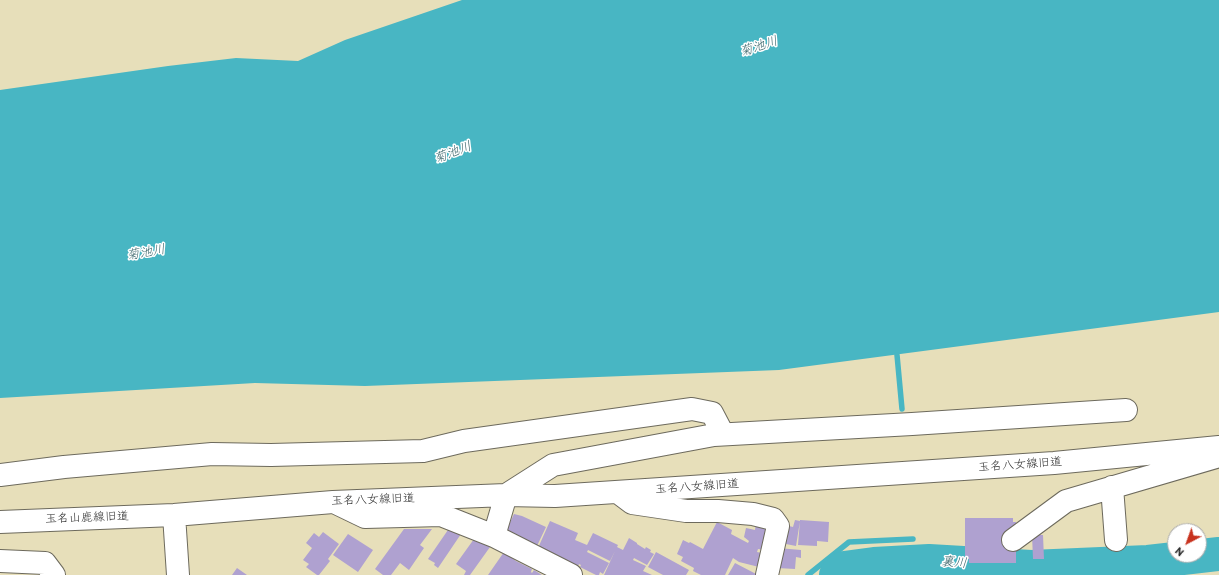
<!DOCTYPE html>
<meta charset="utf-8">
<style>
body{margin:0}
#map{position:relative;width:1219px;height:575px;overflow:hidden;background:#e7dfba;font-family:Itim,sans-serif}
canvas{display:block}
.north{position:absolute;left:1167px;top:523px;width:40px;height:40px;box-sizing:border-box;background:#fff;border:1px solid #aaa;border-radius:50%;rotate:221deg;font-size:11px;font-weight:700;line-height:16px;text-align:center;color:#2b2b2b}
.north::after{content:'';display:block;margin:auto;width:14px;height:18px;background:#c8321e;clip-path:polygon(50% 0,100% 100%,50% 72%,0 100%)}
</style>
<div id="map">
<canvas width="1219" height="575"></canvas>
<div class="north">N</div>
</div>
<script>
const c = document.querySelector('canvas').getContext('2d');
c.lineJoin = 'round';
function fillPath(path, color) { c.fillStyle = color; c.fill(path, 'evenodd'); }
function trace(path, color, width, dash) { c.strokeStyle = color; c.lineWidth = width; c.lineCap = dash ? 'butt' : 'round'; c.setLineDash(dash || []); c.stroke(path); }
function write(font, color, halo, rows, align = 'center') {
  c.font = font + ' Itim,"Klee One",sans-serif'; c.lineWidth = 3; c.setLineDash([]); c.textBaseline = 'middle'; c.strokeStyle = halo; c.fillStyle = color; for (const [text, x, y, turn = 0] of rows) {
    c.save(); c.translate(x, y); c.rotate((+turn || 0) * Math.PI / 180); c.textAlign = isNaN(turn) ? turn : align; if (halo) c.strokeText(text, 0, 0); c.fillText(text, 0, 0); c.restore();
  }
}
const water = new Path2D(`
 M462,0H1219V312L779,370L365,386L255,383L0,398V90L168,66L236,58L298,61L345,40Z`);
const stream = new Path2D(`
 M897,355L902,409
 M808,575L849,542L913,539`);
const river = new Path2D(`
 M836,575L844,568L874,564L929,561L1031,567L1148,562L1219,554`);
const building = new Path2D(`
 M514,514L522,516L546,527L537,546L506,531Z
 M965,518H1013V522H1016V563H969V559H965Z
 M795,520L800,521L796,546L781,543L785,525L793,527Z
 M800,520L829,522L828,542L817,541V546L798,545Z
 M550,521L578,533L575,540L587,545L593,533L618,545L617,547L623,550L629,538L637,543V544L645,549L646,547L651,550L650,552L654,554L647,565L634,558L633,560L646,566L643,571L652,575H604L615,551L610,561L588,550L587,552L609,563L603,574L600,572L599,575H596L580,567L581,565L579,564L578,566L538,548Z
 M717,522L732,530L731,534L748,543L749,541L744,537L746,528L755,530L756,523L768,525L770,551L758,549L757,552L766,554L763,568L739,562L733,558L725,575H701L693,571L694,568L681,561L683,557L677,554L683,540L689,543L690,542L703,549Z
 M450,527L461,534L438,568L434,565L435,563L428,559Z
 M404,529H432L420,545L424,548L409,570L400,563L391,575H383L375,569Z
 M323,532L339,544L328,559L330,561L319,575H317L306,567L309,564L303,560L312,548L306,543L314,533L319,537Z
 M348,534L373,550L358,572L333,555Z
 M1032,535H1043L1044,559H1033Z
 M474,539L490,547L470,575H464L466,571L456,564Z
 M778,548L801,550V558L796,557L795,569L777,568Z
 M504,552L516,561L532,569L531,572L532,573L534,570L542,575H488Z
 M656,552L689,570L686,575H663L648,567Z
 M735,563L758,575H728Z
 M237,568L247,575H232Z`);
const minor = new Path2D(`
 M0,475L64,467L212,454L271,455L423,451L464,441L692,409L712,413L723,434
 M1112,487L1116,540
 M620,494L632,503L686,511H718L753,514L773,519L778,526L767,575
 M336,503L365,517L441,515L494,536L571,575
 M174,515L178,575
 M0,522L174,515L333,502L506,495L555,496L1054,463L1219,447
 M494,536L506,495L553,465L714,435L912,424L1126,410
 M1013,540L1066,501L1216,457
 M0,561L45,563L54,575`);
const streetNames = [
 ["玉名八女線旧道",1020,465,-4],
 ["玉名八女線旧道",697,487,-4],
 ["玉名八女線旧道",373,500,-2],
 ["玉名山鹿線旧道",87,518,-2]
];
const waterNames = [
 ["菊池川",759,47,-18],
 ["菊池川",453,153,-21],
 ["菊池川",146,253,-10],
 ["裏川",954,563,4]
];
fillPath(water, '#48b6c3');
trace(stream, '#48b6c3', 5.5);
trace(river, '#48b6c3', 34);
fillPath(building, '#afa1d0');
trace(minor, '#6d6a5d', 24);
trace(minor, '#fff', 22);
write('12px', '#2b2b2b', '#fff', streetNames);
write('italic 13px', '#376368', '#fff', waterNames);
</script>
